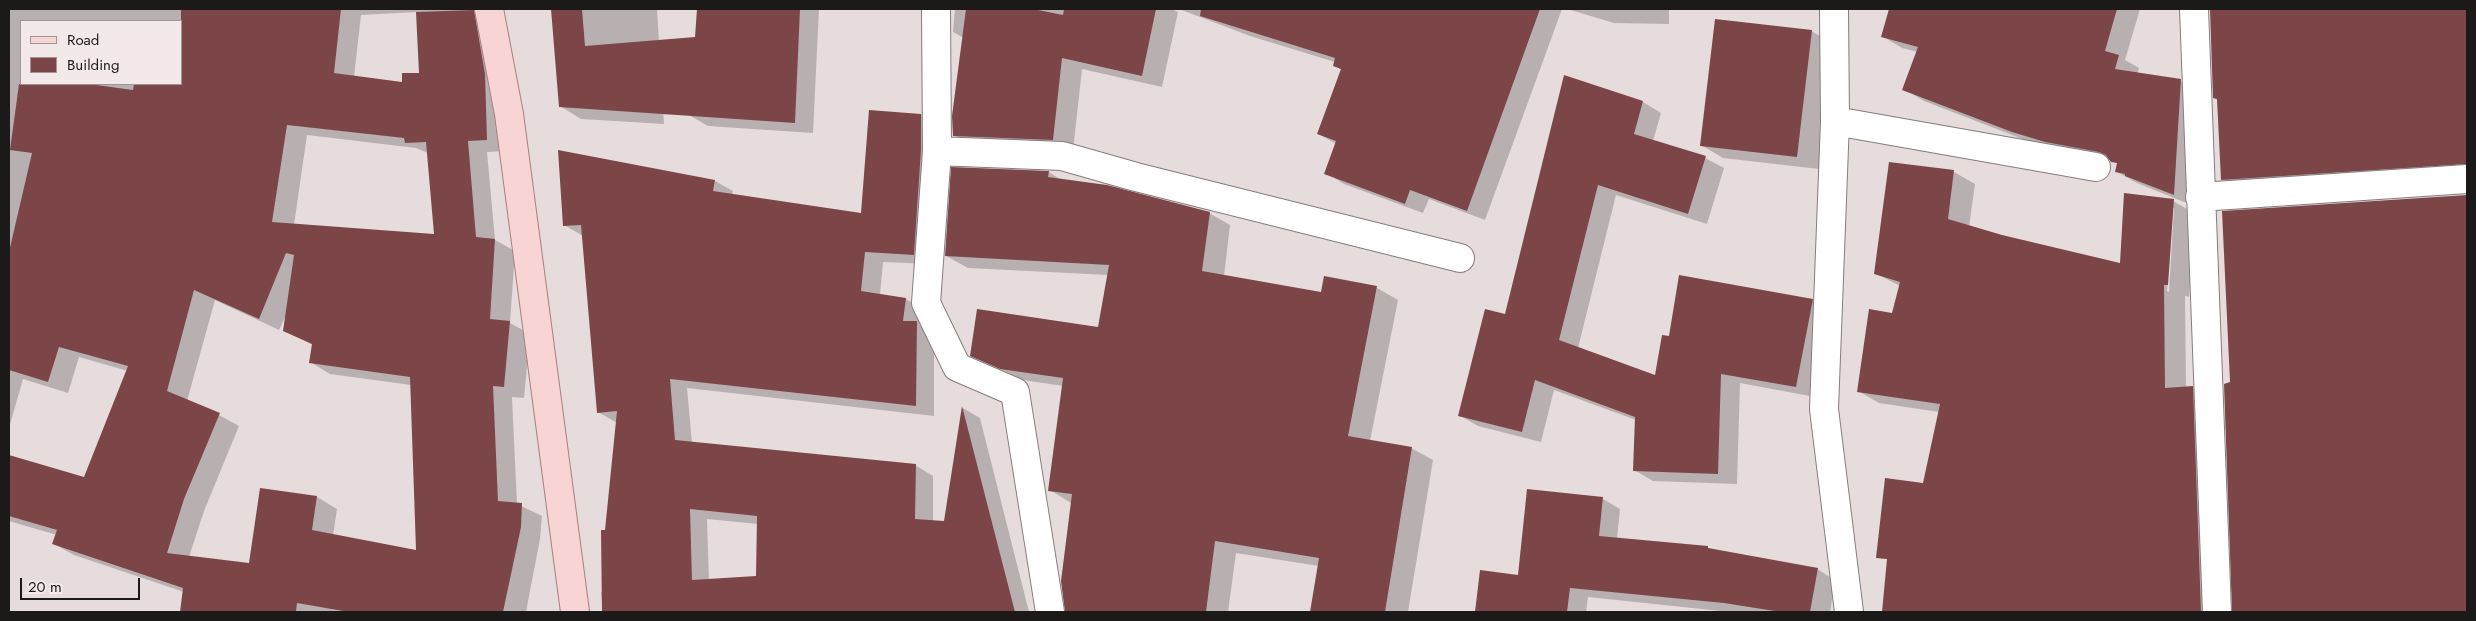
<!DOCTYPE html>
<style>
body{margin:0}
#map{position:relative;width:2476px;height:621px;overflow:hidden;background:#e7dcdc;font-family:Jost,sans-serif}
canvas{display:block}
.frame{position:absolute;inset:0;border:10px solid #1c1919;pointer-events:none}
.legend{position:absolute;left:20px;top:20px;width:162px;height:65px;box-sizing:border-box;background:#f4e9e9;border:1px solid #9e9696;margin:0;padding:6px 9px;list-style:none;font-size:15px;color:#1c1919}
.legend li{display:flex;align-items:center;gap:10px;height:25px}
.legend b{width:25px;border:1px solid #9e9696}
.scale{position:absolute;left:20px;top:578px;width:120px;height:22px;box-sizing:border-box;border:2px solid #1c1919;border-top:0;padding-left:6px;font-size:15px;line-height:18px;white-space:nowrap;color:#1c1919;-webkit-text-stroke:4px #f4e9e9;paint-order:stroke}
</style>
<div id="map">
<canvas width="2476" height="621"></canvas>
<div class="frame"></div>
<ul class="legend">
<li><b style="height:6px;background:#f9d4d4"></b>Road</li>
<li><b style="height:14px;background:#7c4648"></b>Building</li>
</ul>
<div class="scale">20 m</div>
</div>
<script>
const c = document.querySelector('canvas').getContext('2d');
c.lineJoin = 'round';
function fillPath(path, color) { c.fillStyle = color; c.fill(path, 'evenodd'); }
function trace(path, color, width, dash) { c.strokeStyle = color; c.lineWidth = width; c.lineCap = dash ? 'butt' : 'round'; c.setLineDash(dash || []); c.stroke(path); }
const shadow = new Path2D(`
 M9,9H472V12L494,23L507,151L487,152L495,240L515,251L510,323L530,334L524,398L512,397L517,504L542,516L540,539L526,612H181L184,592L74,555L54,544L57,535L9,521V457L85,478L128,371L79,357L68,393L23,379L9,428ZM417,12L420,75L404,83L354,77L361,15ZM21,21H181V84H21ZM307,135L416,148L428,153L435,235L294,225ZM215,300L279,330L286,315L284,330L313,345L310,362L330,374L411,385L417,551L333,536L337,509L317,497L261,489L250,564L189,557L204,511L239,426L219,415L187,401Z
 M552,9H657L664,124L581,119L560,106Z
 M698,9H819L813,133L708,126L689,115Z
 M955,9H1172L1178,12L1162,87L1082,69L1073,151L974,147L954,135L964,38L953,32Z
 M1179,9H1562L1485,220L1429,199L1423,213L1344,184L1326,173L1336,144L1319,134L1342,70L1334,65L1335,62L1250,36Z
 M1567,9H1669V24L1614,23Z
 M1890,9H2140L2125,60L2139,68L2137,74L2180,81L2201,92L2194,206L2137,183L2117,172L2118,164L2113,161L2066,153L2033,143L1924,101L1904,89L1918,52L1902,48L1882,36Z
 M2211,9H2467V176L2243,191L2222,179L2218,100L2214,98Z
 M1811,31L1834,44L1819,169L1723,158L1701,145Z
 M1565,77L1643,102L1661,113L1653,141L1705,158L1724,168L1707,224L1616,195L1578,348L1656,377L1670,338L1812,300L1831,311L1815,397L1740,383L1737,484L1653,481L1634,470L1636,420L1554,390L1541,442L1478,426L1459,415L1506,315Z
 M921,115L939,125L932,264L883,262L880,295L906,299L924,310L922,326L934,333V416L687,388L692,443L915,465L933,476V522L946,523L963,408L980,418L1029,612H603L601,592H603L606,531L617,423L598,412L583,236L564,225L684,175L715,181L733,191L732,195L862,214ZM707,519L758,524L757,578L709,581Z
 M1890,163L1954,172L1975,184L1969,227L2121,265L2173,201L2194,213L2189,297L2185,296L2186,388L2192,387L2213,399L2222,612H1883L1895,481L1924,484L1939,412L1879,403L1858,391L1893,314L1900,286L1875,273ZM2172,208H2174L2169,292L2167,291Z
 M1049,172L1063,181L1209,213L1230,225L1224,276L1322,293L1325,277L1377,288L1398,300L1370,441L1411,448L1433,460L1408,612H1312L1319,566L1236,553L1228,612H1076L1071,503L1050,490L1063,386L1023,380L971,355L1099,329L1108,275L968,268L946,256Z
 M2467,196V612H2234L2225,385L2232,383L2224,212Z
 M1603,499L1620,509L1617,539L1708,548L1713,550L1817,569L1835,580L1830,612H1730L1588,597L1586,612H1476L1481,571L1519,576Z`);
const building = new Path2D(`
 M181,9H341L334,73L402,82V73H419L416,12L474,10L485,74L487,140L468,141L476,237L495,239L490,319L510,321L504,387L493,386L498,501L522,503L521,527L503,612H349L297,603L296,612H180L183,588L52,544L57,530L9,516V455L84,477L128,366L59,347L48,382L9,370V252L32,153L10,150L19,84H89L133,90L134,84H181ZM287,125L404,138L405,143L426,142L434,234L272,222ZM286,253L294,255L283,331L312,344L309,363L410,377L416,550L312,530L317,496L260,488L249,563L167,553L184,499L220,413L167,391L194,290L259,319Z
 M551,9H582L585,46L695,37L697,9H800L795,123L559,107Z
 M966,9H1033L1063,15L1064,9H1156L1142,76L1062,58L1053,140L953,136L952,116Z
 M1201,9H1540L1467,211L1410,190L1405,204L1324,174L1336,141L1317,134L1341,69L1333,66L1335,58L1200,16Z
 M1889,9H2117L2105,51L2119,55L2115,69L2181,79L2174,195L2125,176V174L2115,172L2117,163L2111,162L2106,155L2099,152L2045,142L2012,132L1902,90L1918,47L1881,37Z
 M2210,9H2467V164L2221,180L2217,99L2213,98Z
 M1715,19L1812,30L1797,157L1700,146Z
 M1564,75L1643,101L1634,134L1706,156L1688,214L1598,185L1559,340L1655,375L1662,335L1669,336L1679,275L1813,299L1796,387L1721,374L1718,474L1633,471L1635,417L1535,380L1522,432L1458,416L1485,309L1505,314Z
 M869,110L921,114V150L914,255L865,252L861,291L906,298L903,321H917L916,406L670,379L675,440L916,464L915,519L944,521L962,406L1015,612H602L601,530H605L617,411L597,413L581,225L563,226L558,150L715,180L713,191L861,213ZM690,509L757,516L756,576L692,580Z
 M1889,162L1954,170L1948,219L2002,235L2120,263L2124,193L2174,199L2168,285H2164L2165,388L2193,386L2201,612H1882L1887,559L1876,558L1885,478L1923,483L1940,404L1857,392L1869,309L1892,313L1900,282L1874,274Z
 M951,167L1049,171L1048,177L1107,185L1210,212L1202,271L1321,292L1324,276L1377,286L1348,436L1412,447L1385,612H1310L1319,558L1215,541L1206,612H1065L1061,581L1072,494L1048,491L1063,378L1000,369L970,356L977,309L1098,327L1109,265L945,256Z
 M2467,195V612H2232L2224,384L2230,382L2222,211Z
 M1527,489L1603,497L1599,536L1708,546V548L1818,568L1810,612H1781L1724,603L1570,588L1567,612H1475L1480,570L1518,575Z`);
const minor = new Path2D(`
 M936,9L937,151L926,303L957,367L1015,392L1050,612
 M1834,9L1835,121L1824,409L1849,612
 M2194,9L2217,612
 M1835,121L2096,167
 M937,151L1062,156L1136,177L1460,258
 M2200,197L2467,179`);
const primary = new Path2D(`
 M489,9L509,114L575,612`);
fillPath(shadow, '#0003');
fillPath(building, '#7c4648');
trace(minor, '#867c7c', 30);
trace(primary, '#a98080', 30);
trace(minor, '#fff', 28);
trace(primary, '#f9d4d4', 28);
</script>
